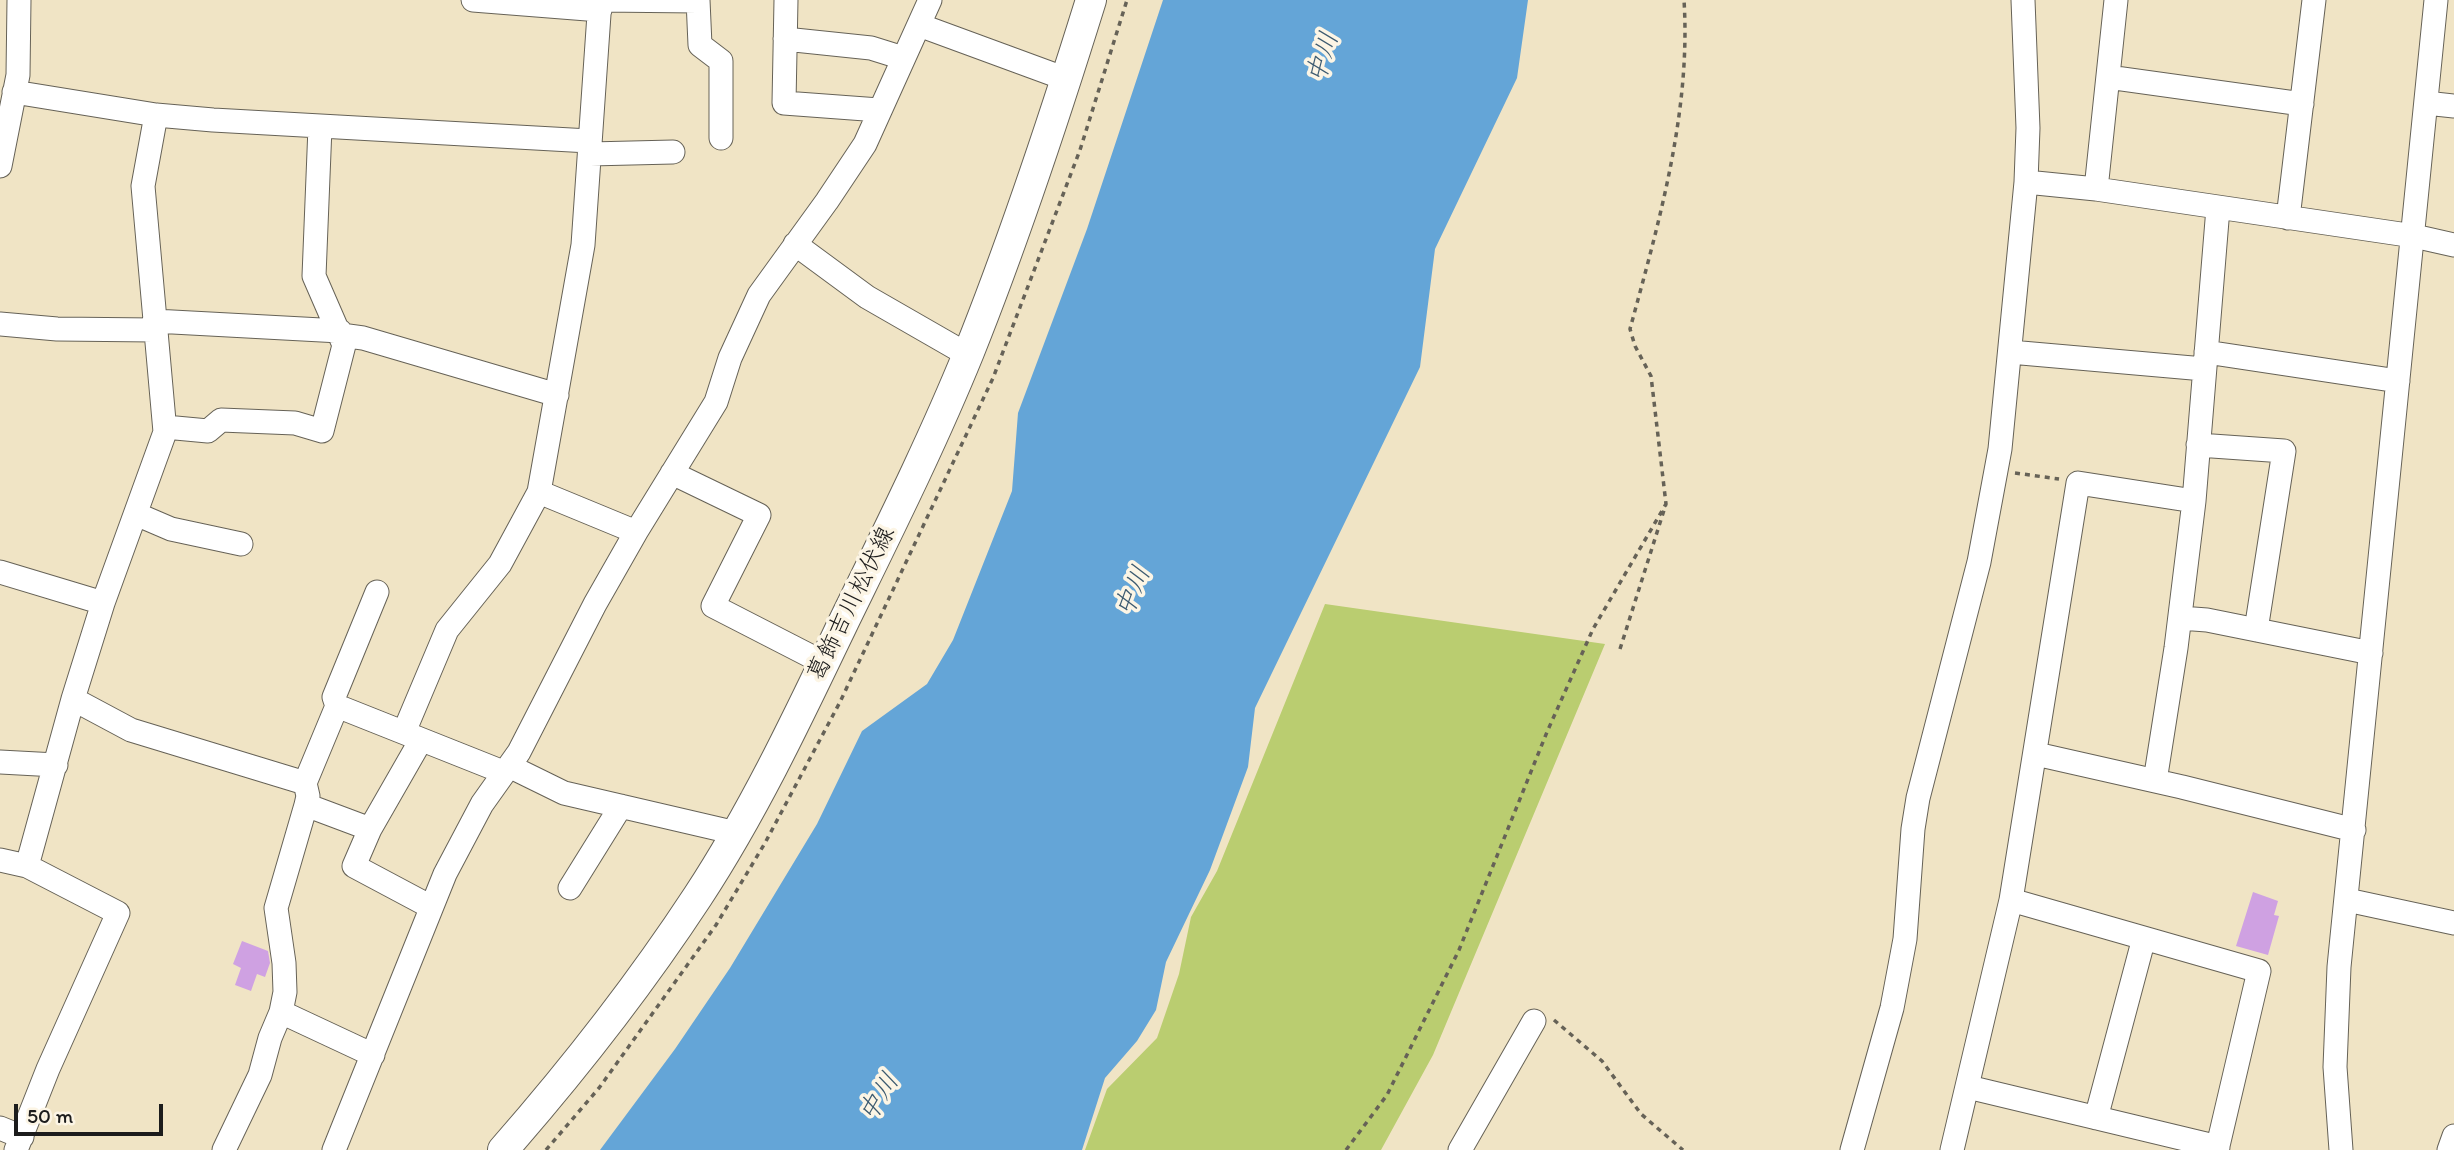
<!DOCTYPE html>
<meta charset="utf-8">
<style>
body{margin:0}
#map{position:relative;width:2454px;height:1150px;overflow:hidden;background:#f0e4c5;font-family:Itim,sans-serif}
canvas{display:block}
.scale{position:absolute;left:14px;top:1104px;width:149px;height:32px;box-sizing:border-box;border:4px solid #1c1c1c;border-top:0;padding-left:9px;font-size:21px;line-height:24px;white-space:nowrap;color:#1c1c1c;-webkit-text-stroke:5px #fcf5e5;paint-order:stroke}
</style>
<div id="map">
<canvas width="2454" height="1150"></canvas>
<div class="scale">50 m</div>
</div>
<script>
const c = document.querySelector('canvas').getContext('2d');
c.lineJoin = 'round';
function fillPath(path, color) { c.fillStyle = color; c.fill(path, 'evenodd'); }
function trace(path, color, width, dash) { c.strokeStyle = color; c.lineWidth = width; c.lineCap = dash ? 'butt' : 'round'; c.setLineDash(dash || []); c.stroke(path); }
function write(font, color, halo, rows, align = 'center') {
  c.font = font + ' Itim,"Klee One",sans-serif'; c.lineWidth = 7; c.setLineDash([]); c.textBaseline = 'middle'; c.strokeStyle = halo; c.fillStyle = color; for (const [text, x, y, turn = 0] of rows) {
    c.save(); c.translate(x, y); c.rotate((+turn || 0) * Math.PI / 180); c.textAlign = isNaN(turn) ? turn : align; if (halo) c.strokeText(text, 0, 0); c.fillText(text, 0, 0); c.restore();
  }
}
const green = new Path2D(`
 M1325,604L1605,644L1433,1055L1381,1150H1085L1107,1089L1157,1038L1179,974L1191,917L1217,871Z`);
const water = new Path2D(`
 M1163,0H1528L1517,78L1435,249L1420,367L1255,708L1248,767L1210,870L1166,962L1156,1010L1137,1041L1105,1078L1082,1150H600L675,1049L730,968L817,824L862,731L927,684L953,640L1012,491L1018,413L1087,229Z`);
const building = new Path2D(`
 M2253,892L2278,901L2274,915L2279,916L2268,955L2236,946Z
 M242,941L268,951L270,963L265,977L257,974L251,991L235,985L241,968L233,964Z`);
const path = new Path2D(`
 M2015,473L2059,479
 M1620,649L1666,504L1651,376L1635,346L1630,329C1659,222 1691,112 1684,0
 M1554,1020L1602,1061L1641,1114L1683,1150
 M546,1150L599,1088L716,925L765,843L840,702L993,378L1080,150L1127,0
 M1346,1150L1387,1095L1459,950L1547,732L1593,629L1666,504`);
const minor = new Path2D(`
 M473,0L600,10
 M600,0L698,1
 M698,0L700,45L721,61V138
 M786,0L784,103L879,110
 M919,25L1066,79
 M785,39L871,48L903,58
 M2108,77L2302,104
 M14,92L156,115L213,120L589,141
 M2426,103L2454,106
 M590,154L673,152
 M0,166L18,75L19,0
 M2026,182L2096,189L2414,236L2454,245
 M2096,189L2116,0
 M2288,218L2314,0
 M795,244L867,297L968,355
 M154,321L340,331
 M0,324L57,329L154,330
 M341,335L363,338L557,395
 M2010,352L2204,369
 M2206,352L2398,381
 M165,427L208,431L221,420L295,423L322,431L344,345L314,276L320,127
 M2198,445L2284,451L2256,630
 M672,473L759,515L713,606L824,663
 M539,492L636,532
 M136,514L171,529L241,544
 M0,572L103,603
 M2180,618L2207,620L2371,653
 M73,699L131,730L305,783L337,706L503,772
 M337,706L334,697L377,592
 M404,732L447,630L500,564L539,492L583,245L600,0
 M2036,754L2182,787L2354,830
 M0,762L56,765
 M509,766L564,793L736,833
 M2155,781L2176,648L2194,501L2218,208
 M306,805L370,829L421,740
 M370,829L354,866L431,907
 M0,860L27,866L118,913L48,1069L16,1150
 M27,866L73,699L103,603L165,432L143,186L156,115
 M570,888L621,806
 M2011,900L2259,971L2217,1150
 M2347,900L2454,923
 M281,1012L373,1055
 M1968,1087L2218,1147
 M2096,1118L2144,938
 M0,1128L22,1137
 M224,1150L260,1075L270,1038L281,1012L285,992L284,963L276,908L306,805L308,796L305,783
 M334,1150L445,874L482,804L519,752L595,604L636,532L716,402L730,358L759,295L827,201L865,144L930,0
 M1460,1150L1534,1021
 M1852,1150L1892,1008L1905,939L1913,829L1918,798L1979,562L2000,449L2026,182L2028,128L2023,0
 M1952,1150L2011,900L2078,483L2194,501
 M2341,1150L2335,1067L2339,967L2436,0
 M2449,1150L2454,1136`);
const major = new Path2D(`
 M503,1150C573,1070 639,986 698,896C755,809 800,713 845,619C888,531 932,443 969,352C1015,237 1054,119 1091,0`);
const streetNames = [
 ["葛飾吉川松伏線",852,604,-64]
];
const waterNames = [
 ["中川",1324,58,-73],
 ["中川",1134,592,-67],
 ["中川",880,1098,-58]
];
fillPath(green, '#bacd70');
fillPath(water, '#64a5d7');
fillPath(building, '#cfa1e2');
trace(minor, '#666257', 25);
trace(major, '#666257', 32);
trace(path, '#666257', 3.5, [5, 5]);
trace(minor, '#fff', 23);
trace(major, '#fff', 30);
write('24px', '#1c1c1c', '#fcf5e5', streetNames);
write('italic 26px', '#3c5a70', '#fcf5e5', waterNames);
</script>
